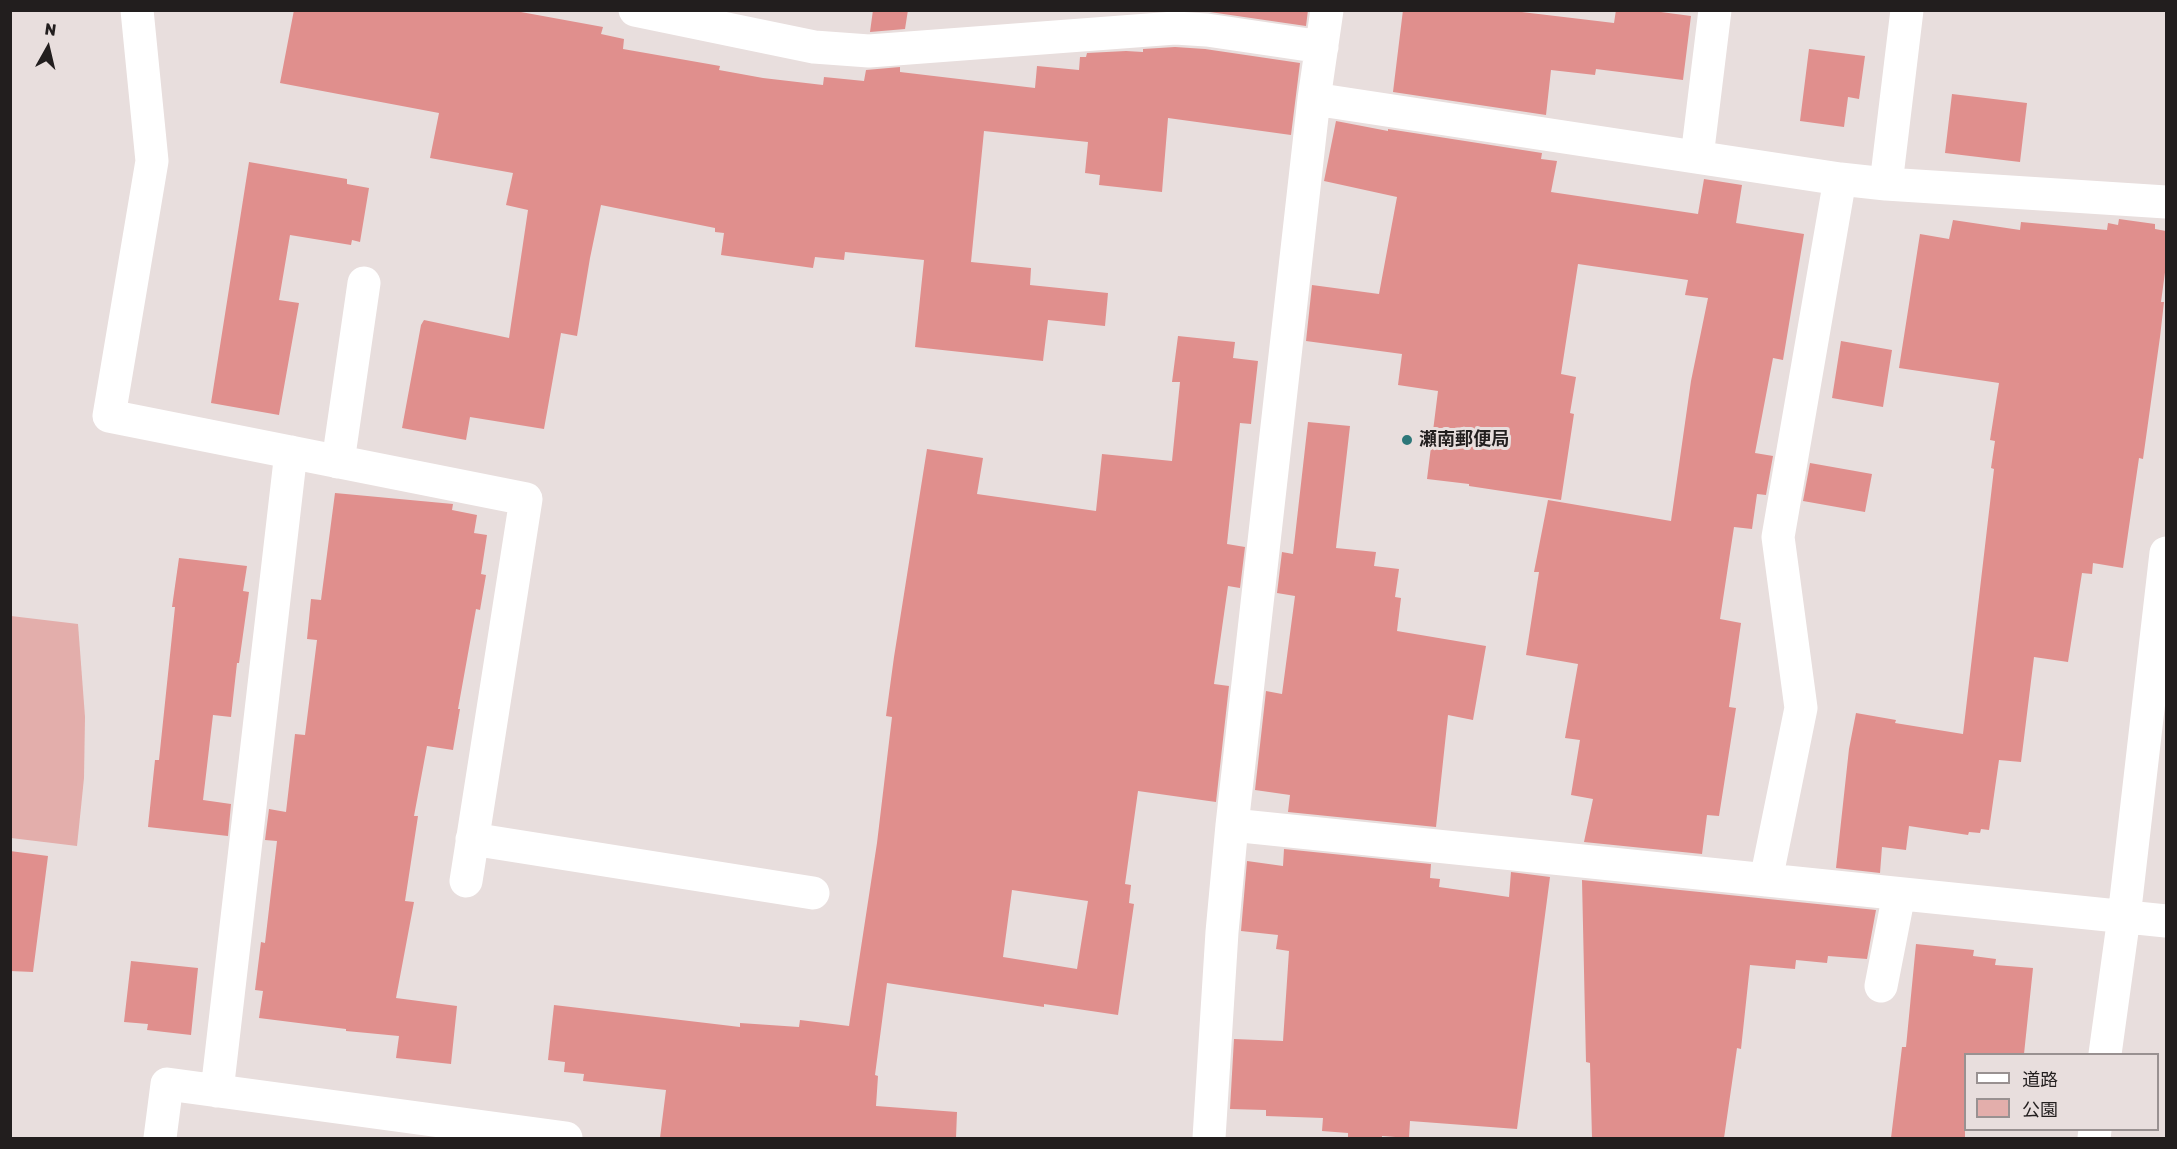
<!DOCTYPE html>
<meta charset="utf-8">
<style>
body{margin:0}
#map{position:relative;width:2177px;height:1149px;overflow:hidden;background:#e8dedd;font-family:Rubik,"Noto Sans JP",sans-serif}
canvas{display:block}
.frame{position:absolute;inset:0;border:12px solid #221e1e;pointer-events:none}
.legend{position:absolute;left:1964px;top:1053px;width:195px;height:78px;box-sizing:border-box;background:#e8dedd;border:2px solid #999191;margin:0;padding:8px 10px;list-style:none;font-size:18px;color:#221e1e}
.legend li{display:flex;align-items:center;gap:12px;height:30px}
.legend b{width:30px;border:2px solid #999191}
.north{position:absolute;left:18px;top:18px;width:60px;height:60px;-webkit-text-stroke:4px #e8dedd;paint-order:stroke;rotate:8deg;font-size:16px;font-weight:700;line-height:24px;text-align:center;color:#221e1e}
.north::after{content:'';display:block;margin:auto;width:21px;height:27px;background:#221e1e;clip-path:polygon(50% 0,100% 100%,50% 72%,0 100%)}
</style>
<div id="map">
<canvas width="2177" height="1149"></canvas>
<div class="frame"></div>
<ul class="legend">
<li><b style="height:8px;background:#fff"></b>道路</li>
<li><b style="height:16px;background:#e3aeab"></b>公園</li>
</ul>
<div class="north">N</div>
</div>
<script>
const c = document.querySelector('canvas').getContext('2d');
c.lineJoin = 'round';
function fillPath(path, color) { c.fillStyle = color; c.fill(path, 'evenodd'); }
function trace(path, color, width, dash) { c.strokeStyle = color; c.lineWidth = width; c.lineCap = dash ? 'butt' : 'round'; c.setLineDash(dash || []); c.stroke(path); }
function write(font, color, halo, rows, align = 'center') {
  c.font = font + ' Rubik,"Noto Sans JP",sans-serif'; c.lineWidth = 6; c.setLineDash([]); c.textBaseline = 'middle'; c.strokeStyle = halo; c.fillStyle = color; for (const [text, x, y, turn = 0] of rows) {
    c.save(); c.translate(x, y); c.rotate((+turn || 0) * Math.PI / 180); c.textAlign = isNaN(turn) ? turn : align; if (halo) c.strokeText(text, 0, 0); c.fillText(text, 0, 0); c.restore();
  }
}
const green = new Path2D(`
 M11,616L78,624L85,717L84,778L77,846L11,838Z`);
const building = new Path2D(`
 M294,10H510L603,27L601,34L624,39L623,49L720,66L719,70L763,78L823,85L824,77L864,81L866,70L900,67V72L1035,88L1037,66L1079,70L1080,57H1086L1087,53L1126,51L1143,52V49L1175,47L1205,49L1300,63L1291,135L1168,118L1162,192L1099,185L1100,175L1085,173L1088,142L984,131L971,262L1031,268L1030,285L1108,293L1105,326L1048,320L1043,361L915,347L924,260L845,252L844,260L815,257L813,268L721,255L724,233L715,232V228L601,205L590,258L577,336L561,333L544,429L470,417L466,440L402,428L421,325L424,320L509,338L528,210L506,205L513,173L430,158L439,113L280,83Z
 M873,10H908L905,29L870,32Z
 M1196,10H1308L1306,26Z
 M1403,10H1505L1614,23L1616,10H1646L1691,16L1683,80L1596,69L1595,75L1551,70L1546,115L1393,92Z
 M1809,49L1865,56L1859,99L1848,97L1844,127L1800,121Z
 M1952,94L2027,103L2020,162L1945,153Z
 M1336,121L1388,131V129L1542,153L1541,159L1557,161L1551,192L1698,214L1704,179L1742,185L1736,223L1804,234L1783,360L1773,358L1755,453L1773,456L1766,495L1757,494L1752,529L1734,527L1720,619L1741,623L1729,707L1736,708L1719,816L1707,815L1702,854L1584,842L1593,799L1571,795L1580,740L1565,738L1578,664L1526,655L1539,572H1534L1548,500L1671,521L1691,381L1708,298L1685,295L1688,280L1578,264L1561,374L1576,377L1570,413L1574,414L1561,500L1469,486V484L1427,479L1438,391L1398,385L1402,354L1306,341L1312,285L1379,294L1397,197L1324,181Z
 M249,162L347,179V184L369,188L360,242L352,240L351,245L290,235L279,300L299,303L279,415L211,403Z
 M2119,219L2155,224V229L2166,231V265L2161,302H2164L2160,337L2143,459L2139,458L2123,568L2093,563L2092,574L2082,573L2068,662L2034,657L2021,762L1999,760L1989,830L1981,829L1980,833L1969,832L1968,835L1909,826L1906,850L1882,847L1880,873L1836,868L1849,749L1856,713L1896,720L1895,723L1963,734L1994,469L1991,468L1995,441L1990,440L1999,383L1899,368L1920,234L1949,239L1953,220L2020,230L2021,222L2107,230L2108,223L2118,225Z
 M1178,336L1235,342L1233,358L1258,361L1251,424L1240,423L1227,544L1245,547L1240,588L1228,586L1214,684L1229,686L1216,802L1138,791L1125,884L1131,885L1129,903L1134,904L1118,1015L1044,1004V1007L887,983L875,1075L878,1076L876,1106L957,1112L956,1138H660L666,1090L583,1081L584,1074L564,1072L565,1062L548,1060L554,1005L740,1027V1023L799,1027L800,1020L849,1026L877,843L892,717L886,716L894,657L927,449L983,458L977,494L1096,511L1102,454L1172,461L1180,382H1172ZM1012,890L1088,901L1077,969L1003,957Z
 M1841,341L1892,350L1883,407L1832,398Z
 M1308,422L1350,426L1336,548L1376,552L1374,566L1399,569L1395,597L1401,598L1397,631L1486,646L1473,720L1448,715L1436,827L1288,812L1290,795L1255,790L1266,691L1282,694L1295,596L1277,593L1282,552L1293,554Z
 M1810,463L1872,474L1865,512L1803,501Z
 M335,493L453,504L452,510L477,515L474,533L487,535L481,574L486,575L480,610L476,609L458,709H460L453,750L427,746L414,816H418L405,901L414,902L396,998L457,1006L451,1064L396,1058L399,1036L346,1031V1029L259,1018L263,991L255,990L261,942L265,943L277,841L265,840L269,809L286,812L295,734L305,735L317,640L307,639L311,599L321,600Z
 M179,558L247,566L243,591L249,592L239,663H237L231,717L213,715L203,800L231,804L228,836L148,827L155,760H159L175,607H172Z
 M1284,849L1431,864L1430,878L1440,879L1439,887L1509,897L1511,872L1550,877L1517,1129L1410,1121L1409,1138L1382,1136V1138H1348V1133L1322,1131L1323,1118L1266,1116V1110L1230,1109L1234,1039L1283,1041L1289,951L1276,949L1278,935L1241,931L1247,861L1283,866Z
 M10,851L48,856L33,972L10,971Z
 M1582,880L1876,910L1867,959L1828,956L1827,963L1796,960L1795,969L1750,965L1741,1049L1737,1048L1724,1138H1592L1590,1063L1586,1062Z
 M1916,944L1974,950L1973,956L1996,959L1995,965L2033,968L2024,1054H1965V1138H1891L1902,1047H1906Z
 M131,961L198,968L191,1035L147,1030L148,1024L124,1022Z`);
const minor = new Path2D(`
 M137,10L152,161L109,416L526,499L466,881
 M635,10L814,47L869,51L1175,28L1207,30L1322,47
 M1314,99L1840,179L1886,184L2166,202
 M1697,157L1715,10
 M1886,184L1907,10
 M338,462L364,283
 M1232,825L2166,921
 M472,839L813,893
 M1766,880L1801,708L1778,537L1840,179
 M1881,986L1899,894
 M2105,1054L2124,917L2166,553
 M217,1091L291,452
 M160,1138L167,1084L566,1138
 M1209,1138L1222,932L1232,825L1314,99L1327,10
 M2094,1138L2095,1130`);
const markers = [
 [1407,440,6,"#2d7779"]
];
const poiNames = [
 ["瀬南郵便局",1419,440]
];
fillPath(green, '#e3aeab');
fillPath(building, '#e08f8d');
trace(minor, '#fff', 33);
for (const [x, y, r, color] of markers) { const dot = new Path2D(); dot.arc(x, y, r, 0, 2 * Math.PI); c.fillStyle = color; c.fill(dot); trace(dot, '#e8dedd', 2); }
write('bold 18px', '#221e1e', '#e8dedd', poiNames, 'left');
</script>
